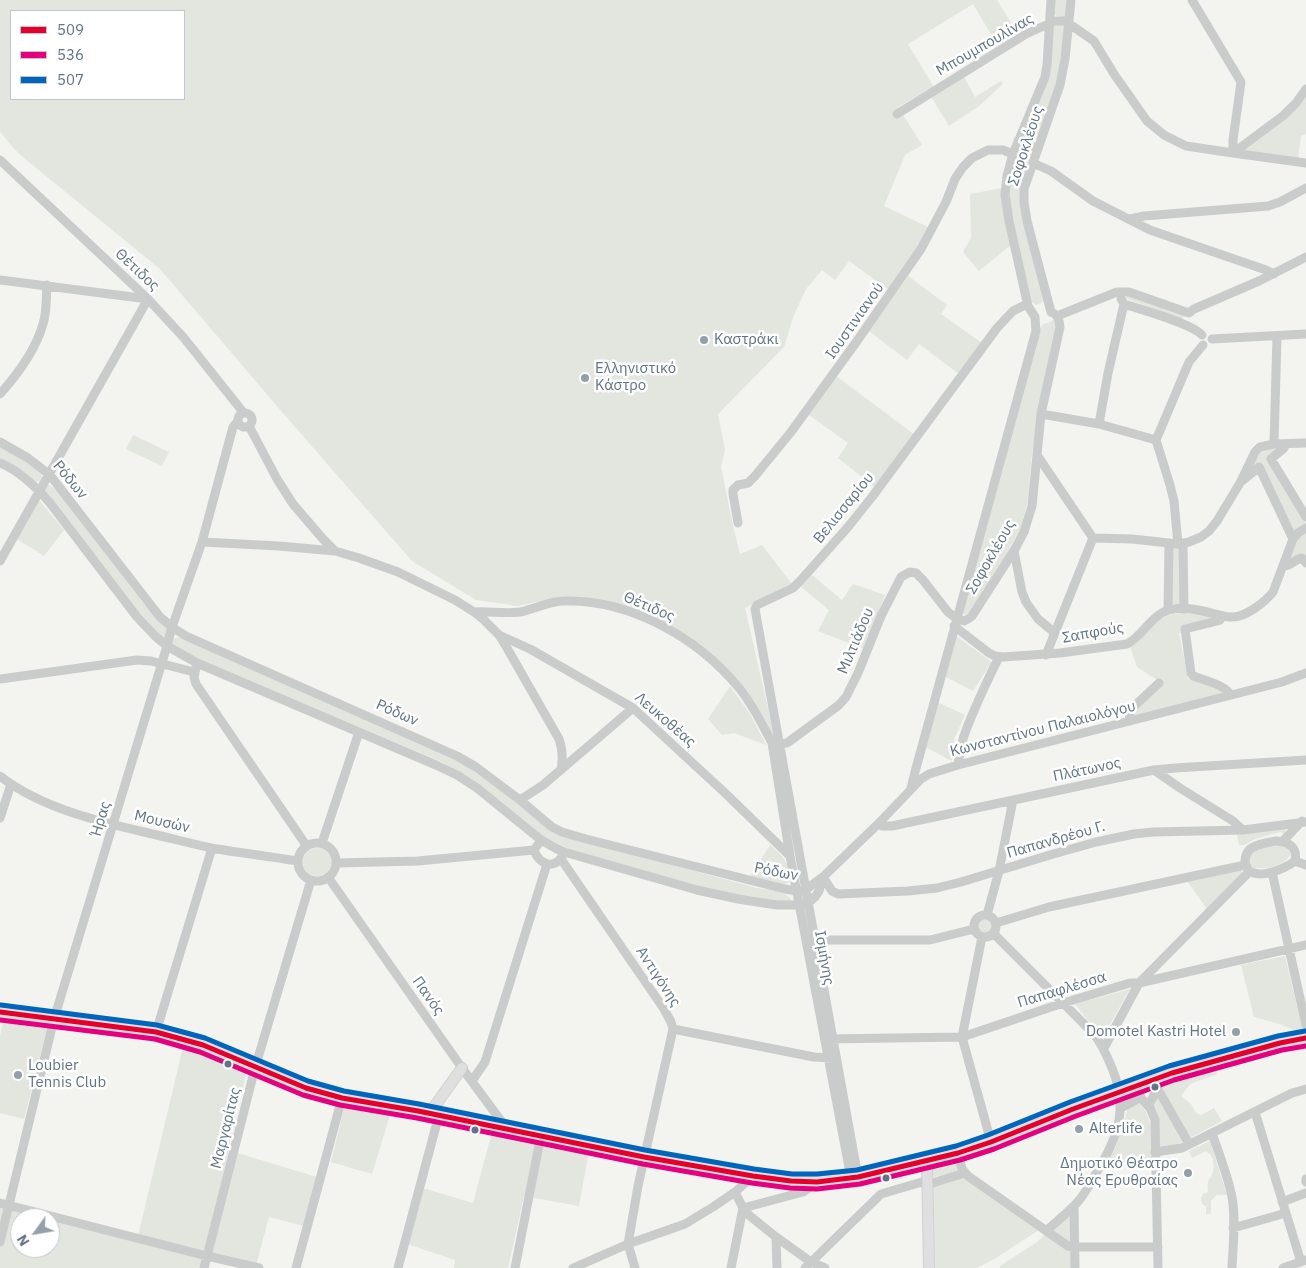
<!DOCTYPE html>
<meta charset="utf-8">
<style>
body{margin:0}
#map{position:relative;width:1306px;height:1268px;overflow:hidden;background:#f3f3f0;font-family:"IBM Plex Sans",sans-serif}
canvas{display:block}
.legend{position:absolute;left:10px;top:10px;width:175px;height:90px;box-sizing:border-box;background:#fff;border:1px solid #c0c7cd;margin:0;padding:6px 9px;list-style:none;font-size:15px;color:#617483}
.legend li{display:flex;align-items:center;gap:10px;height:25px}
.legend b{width:25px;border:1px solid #c0c7cd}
.north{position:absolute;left:10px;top:1208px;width:50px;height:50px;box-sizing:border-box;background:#fff;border:1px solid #c0c7cd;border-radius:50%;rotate:238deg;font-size:14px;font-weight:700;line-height:20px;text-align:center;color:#617483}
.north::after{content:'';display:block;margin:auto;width:18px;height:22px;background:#94a0a9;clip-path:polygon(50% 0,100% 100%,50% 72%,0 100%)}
</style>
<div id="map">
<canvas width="1306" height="1268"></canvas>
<ul class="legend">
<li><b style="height:6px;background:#e4002b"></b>509</li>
<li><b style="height:6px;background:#e5007d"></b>536</li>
<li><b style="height:6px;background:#0065bd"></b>507</li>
</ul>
<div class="north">N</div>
</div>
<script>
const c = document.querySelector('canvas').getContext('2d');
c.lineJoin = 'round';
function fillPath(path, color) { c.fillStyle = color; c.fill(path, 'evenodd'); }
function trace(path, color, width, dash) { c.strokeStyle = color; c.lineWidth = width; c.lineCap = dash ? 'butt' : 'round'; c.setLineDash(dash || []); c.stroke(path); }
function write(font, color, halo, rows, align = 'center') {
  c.font = font + ' "IBM Plex Sans",sans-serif'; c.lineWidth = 5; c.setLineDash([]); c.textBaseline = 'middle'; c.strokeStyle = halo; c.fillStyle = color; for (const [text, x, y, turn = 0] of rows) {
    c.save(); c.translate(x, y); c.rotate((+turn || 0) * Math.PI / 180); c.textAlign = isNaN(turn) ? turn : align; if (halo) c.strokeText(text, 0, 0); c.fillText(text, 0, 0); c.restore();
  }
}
const green = new Path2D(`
 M0,0H997L1018,34L998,46L973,4L908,44L938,94L964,77L975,97L1001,81L1003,84L979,106L949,126L927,90L898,107L922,145L905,155L884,206L928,227L919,247L889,290L849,261L835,280L822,270L806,289L794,315L784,347L718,414L725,450L721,467L733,526L740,554L762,545L792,584L745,608L775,739L742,686L650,617L551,599L518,606L476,600L412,561L282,412L160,269L19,154L0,132ZM11,11H184V99H11Z
 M1054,0H1068L1067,17C1062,18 1057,17 1053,13Z
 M1061,23L1065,26L1056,91L1037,138L1034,140H1030L1025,136L1046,83L1053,26Z
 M1306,94V134L1301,136L1298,159L1246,152L1244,149Z
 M1016,151L1031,154L1021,185L1044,299L1041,303L1036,305L1031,301L1022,263L1008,194Z
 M1002,188L1011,245L979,271L963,252L971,238L970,194Z
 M908,276L947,305L941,314L982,343L959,374L919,344L907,360L869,331Z
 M1126,295L1183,315L1184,317L1182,319L1125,298L1124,296Z
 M1054,320L1057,322L1039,413L1032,453L1028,500L1021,528L1005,556L970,612C966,614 965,615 961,612L1040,328L1044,324Z
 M836,376L915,435L876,488L838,458L848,443L809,415Z
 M133,435L169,452L162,466L126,449Z
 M0,446L39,469L42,474L40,481L36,482L0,458Z
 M1280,447L1268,461L1306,523V559L1288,563L1295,532L1260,464L1248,471C1259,454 1259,450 1280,447Z
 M48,485L53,487L59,492L142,602L168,629L166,638H162L136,610L46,494L45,489Z
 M39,500L64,530L44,556L17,539Z
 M1172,547H1182V605L1171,604Z
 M812,575L842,600L853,584L885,595L864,649L818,631L829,610L801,587Z
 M1194,612L1211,617L1213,627L1179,633L1188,679L1226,692L1133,716L1134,710L1157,680L1137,667L1130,646C1144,633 1158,616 1178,613C1183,612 1188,612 1194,612Z
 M956,636L992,662L973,691L944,676Z
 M178,637L434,747L462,763L494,785L565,836L757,888C768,890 784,890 791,899V901L788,903L724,894L572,850L558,844L544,837L465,775L440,761L203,662L172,644L173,639Z
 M730,686L750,714L766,745L734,733L722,735L708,719Z
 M937,702L965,715L954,739L952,761L925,747Z
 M1285,827L1287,834L1284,835L1280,832L1255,839L1244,845H1239L1237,835Z
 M770,845C783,856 788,861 791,878L788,883L782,886L749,878Z
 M1275,845H1284L1290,852V856C1281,866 1265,871 1251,867L1248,858L1253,851Z
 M303 862a14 14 0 1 1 28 0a14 14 0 1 1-28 0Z
 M1240,869L1243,873L1207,909L1187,881Z
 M978 926a8 8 0 1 1 16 0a8 8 0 1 1-16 0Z
 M1285,956L1303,1031L1298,1032L1283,1025L1254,1017L1241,965Z
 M1130,989L1102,1038L1075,1004Z
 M3,1022L47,1029L24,1119L0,1113V1036Z
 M184,1043L247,1070L228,1150L317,1177L304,1226L269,1217L256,1266L138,1236Z
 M1214,1067L1215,1068L1217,1074L1190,1084L1181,1096L1191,1104L1196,1113L1201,1115L1214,1108L1222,1121L1171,1148L1161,1147L1158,1142L1150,1104L1161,1087L1162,1084Z
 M1138,1102C1156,1119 1152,1144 1151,1167L1106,1165L1117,1144L1128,1108Z
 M345,1105L390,1115L372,1174L331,1162Z
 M492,1132L589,1151L579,1206L524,1196L508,1268H454L455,1260L407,1244L423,1188L473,1203Z
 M1210,1141L1227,1195H1217L1211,1201V1214H1206V1206L1202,1204L1201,1199L1203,1194L1208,1192C1208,1189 1207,1186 1208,1183C1208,1180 1211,1177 1212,1175C1215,1167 1214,1155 1206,1151L1192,1158L1189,1151Z
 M954,1160L956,1161L960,1171L934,1177L931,1168L932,1167Z
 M964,1178L1039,1230L991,1261L976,1268H932V1187Z
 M0,1206L49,1218H20V1248H50V1218L207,1257L204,1268H0Z
 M1069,1216H1070L1071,1241L1069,1242L1053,1230Z
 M1045,1235H1047L1071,1252V1268H1000V1266L1037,1242Z`);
const minor = new Path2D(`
 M1192,0L1241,82L1233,140V153
 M897,114L1026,34L1055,21H1065L1094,41L1114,74L1147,121L1164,135L1186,146L1233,153L1306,163
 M1018,141L1038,149
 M1233,153L1284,115L1296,103L1306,89
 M0,160L148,299L184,338L243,412
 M1033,163L1051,171L1093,201L1150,230L1266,270L1274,274
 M1130,219L1144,216L1268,206L1280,202L1306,188
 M0,280L148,299L0,561
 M1121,299L1124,304C1142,310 1191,323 1202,335
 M1051,312L1027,221L1024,202V189L1060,85L1065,59L1071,0
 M1053,313L1057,316L1117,292H1129L1189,313
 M1189,313L1194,309L1259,281L1306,257
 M1212,339L1306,334
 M0,394C17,375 36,349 43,324C47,312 46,297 47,285
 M238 420a7 7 0 1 1 14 0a7 7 0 1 1-14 0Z
 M1041,414L1099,424L1156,440
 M1099,424L1108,373L1124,304
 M249,426L277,479L293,504L323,539L335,551L359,558L398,572L455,600L474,612L483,619L499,635L507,648L559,739C563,750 563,759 561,770
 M0,442L28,458L50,475L160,617L172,627L186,636L457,756L476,767L520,800L552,827L562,832L586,839L785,889L797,891L805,890L823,877L878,824L921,779L929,774L958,765L1282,682L1306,673
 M1274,444L1277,336
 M1286,444L1284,448L1271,459L1306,517
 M1037,455L1093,538L1132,539L1178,544L1189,542L1201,537L1209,531L1217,521L1240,483L1255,452L1260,447L1274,444L1306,443
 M0,463C20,471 36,487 50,503L137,617L155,636L167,646L197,663L436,765L457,775L477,788L541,840L557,849L564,852L697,890L738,899L777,905H800L808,903L815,897L819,891L823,877
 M1242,481L1259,467L1293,539
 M738,523L733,494V490L738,485L748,483L755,476L791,432L857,341L921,249L946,202L955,179L963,167L972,158L988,150H1003L1013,154
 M202,542L279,546L335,551
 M1178,544L1174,501L1170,485L1156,440L1189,362L1203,345
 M1183,544L1184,609
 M1014,551L1022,592L1026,602L1038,619L1055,633
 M1284,566C1291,566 1295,559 1302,558L1306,563
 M1168,610L1169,543
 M474,612C489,611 505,614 520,612C535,609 549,601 564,601C630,599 698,638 739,688C753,705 762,724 772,743L779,744L787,743L839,705L846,697L858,673L881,616L901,577L910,572L916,573L923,580L948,612L957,619L964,621L968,619L972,616L1015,549L1024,532L1032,506L1041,414L1060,327L1059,321L1057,316
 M1222,616L1220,620L1217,621L1185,629L1191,673L1193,676C1206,681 1223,684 1231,695
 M954,626L989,653L995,656L1003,657L1060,653L1127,644C1143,636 1151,615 1169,610C1184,606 1200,610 1215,614C1220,615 1226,617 1231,617C1245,618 1265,602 1273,592L1293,539L1298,533L1306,528
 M499,635L530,649L633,708L724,792L790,856
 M1046,655L1093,538
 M197,663L194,677L196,684L306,845
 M0,679L137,660L151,661L194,672
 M1130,721L1129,712L1130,710L1159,683
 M772,743L790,856L851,1178
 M958,765C960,744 965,732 973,713C981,694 990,675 999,657
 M1154,770L1180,788L1233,821L1243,830
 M0,776C40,807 96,821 144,832C166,837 189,843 211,848C239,853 269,856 297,861
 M911,788L915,772L1036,331L1035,317L1028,306L1009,221L1005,195L1007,176L1013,154L1045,77L1047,65L1051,0
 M520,800L543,785L633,708
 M0,818L11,784
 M878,824L882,826H892L1154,770L1175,768L1306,760
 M1275,841C1288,841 1298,847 1295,861C1284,870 1247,885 1245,861C1245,857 1246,854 1249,850C1255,844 1267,843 1275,841Z
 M1283,841L1302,821
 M298 862a19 19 0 1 1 38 0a19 19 0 1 1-38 0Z
 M322,843L359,732
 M534,850C539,864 554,871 563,855
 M561,859L664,1009L671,1022L673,1029L638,1186L628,1244L635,1268
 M1295,861L1306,865
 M336,863L418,861L534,850L541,840
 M1272,872L1306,1025
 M328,877L462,1068L507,1129
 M823,877L832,891L838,894L908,891L937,888L961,882L1050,855L1096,842L1134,834L1153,832L1243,830L1306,822
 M974 926a11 11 0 1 1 22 0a11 11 0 1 1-22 0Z
 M987,915L999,871L1013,800
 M996,923L1049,907L1245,865
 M994,934L1094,1034C1102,1044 1107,1056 1112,1068C1128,1107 1119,1135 1098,1170C1091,1182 1085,1195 1075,1205C1066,1214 1056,1222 1046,1231
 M982,937L962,1037L991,1142
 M814,940H930L974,929
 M673,1029L814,1057L832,1058
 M156,1032L212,848
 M825,1039L962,1037L1063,1003L1130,983H1139L1306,945
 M1104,1048L1139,983L1249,872
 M472,1081L485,1062L547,864
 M1131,1087L1150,1108L1155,1120L1158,1268
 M1160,1093L1189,1144
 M1148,1106L1158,1088
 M1121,1108L1141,1097
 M1255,1112L1301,1262
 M1212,1133C1219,1154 1228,1176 1232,1197C1236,1220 1233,1245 1232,1268
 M1155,1152L1182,1148L1292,1093L1306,1089
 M958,1153L962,1169L968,1176L1068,1246L1075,1247H1158
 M858,1177L755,609L757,605L793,588L801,580L848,527L872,497L997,328L1013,311L1025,305L1028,306
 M1306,1179V1182
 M929,1184L965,1173
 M735,1192L743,1208L750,1216L776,1237L811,1262L825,1268
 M1282,1202L1306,1193
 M0,1203L207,1256L259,1268
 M1074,1206L1075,1268
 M1233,1228L1286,1213
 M776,1237L777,1268
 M0,1242L54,1019L167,646L172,627L202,542L233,427L237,422
 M204,1268L255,1068L311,880
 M296,1268L342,1098
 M398,1268L439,1115
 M515,1268L541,1135
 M573,1268L628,1244L685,1224L713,1207L735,1192L753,1176
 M731,1268L743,1208L803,1192L817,1182
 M805,1268L881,1194L922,1182
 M1283,1268L1306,1260`);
const major = new Path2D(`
 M0,1012L156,1032L180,1038L203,1045L306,1088L342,1098L418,1111L644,1157L753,1176L791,1181L817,1182L858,1177L958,1153L991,1142L1073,1109L1172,1073L1280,1043L1306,1038
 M429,1114L462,1068
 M927,1160L929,1268`);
const bus1 = new Path2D(`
 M0,1012L156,1032L203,1045L306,1088L342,1098L418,1111L644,1157L753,1176L791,1181L817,1182L858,1177L958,1153L991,1142L1073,1109L1172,1073L1280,1043L1306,1038`);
const bus2 = new Path2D(`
 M0,1020L155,1039L200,1052L303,1095L340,1105L417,1118L643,1164L752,1183L790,1188L817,1189L860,1184L960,1160L994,1149L1076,1116L1174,1080L1282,1050L1306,1046`);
const bus3 = new Path2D(`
 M1,1005L157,1025L205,1038L308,1081L344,1091L419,1104L645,1150L754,1169L792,1174H817L857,1170L956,1146L988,1135L1070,1102L1169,1066L1278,1036L1305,1031`);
const markers = [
 [704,340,5,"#94a0a9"],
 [585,378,5,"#94a0a9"],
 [1236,1032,5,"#94a0a9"],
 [228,1064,4.5,"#617483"],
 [18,1075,5,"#94a0a9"],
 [1155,1087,4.5,"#617483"],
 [1079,1129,5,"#94a0a9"],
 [475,1130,4.5,"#617483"],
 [1188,1173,5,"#94a0a9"],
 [886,1178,4.5,"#617483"]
];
const streetNames = [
 ["Μπουμπουλίνας",985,45,-30],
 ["Σοφοκλέους",1026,146,-72],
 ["Θέτιδος",137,270,43],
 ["Ιουστινιανού",855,321,-55],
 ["Ρόδων",70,480,50],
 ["Βελισσαρίου",844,508,-51],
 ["Σοφοκλέους",991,557,-60],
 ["Θέτιδος",649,607,23],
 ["Σαπφούς",1093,633,-10],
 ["Μιλτιάδου",856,641,-67],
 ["Ρόδων",397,713,24],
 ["Λευκοθέας",665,720,41],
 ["Κωνσταντίνου Παλαιολόγου",1043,729,-14],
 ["Πλάτωνος",1087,770,-12],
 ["Ήρας",101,819,-73],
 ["Μουσών",162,822,13],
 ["Παπανδρέου Γ.",1056,840,-16],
 ["Ρόδων",776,872,11],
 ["Ισμήνης",824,958,80],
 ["Αντιγόνης",658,977,57],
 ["Παπαφλέσσα",1062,990,-17],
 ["Πανός",428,996,55],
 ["Μαργαρίτας",226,1128,-76]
];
const poiNames = [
 ["Καστράκι",714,340],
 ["Ελληνιστικό",595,369],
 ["Κάστρο",595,386],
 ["Domotel Kastri Hotel",1226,1032,"right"],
 ["Loubier",28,1066],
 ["Tennis Club",28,1083],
 ["Alterlife",1089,1129],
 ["Δημοτικό Θέατρο",1178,1164,"right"],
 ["Νέας Ερυθραίας",1178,1181,"right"]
];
fillPath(green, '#e2e6de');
trace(major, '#d0d1d0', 12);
trace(minor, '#cacccc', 9);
trace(major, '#dfdfe0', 10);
trace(bus1, '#e4002b', 5);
trace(bus2, '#e5007d', 5);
trace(bus3, '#0065bd', 5);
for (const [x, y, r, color] of markers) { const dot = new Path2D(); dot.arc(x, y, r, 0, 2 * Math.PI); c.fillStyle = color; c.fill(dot); trace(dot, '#fff', 2); }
write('15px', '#617483', '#fff', streetNames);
write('15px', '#617483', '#fff', poiNames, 'left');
</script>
